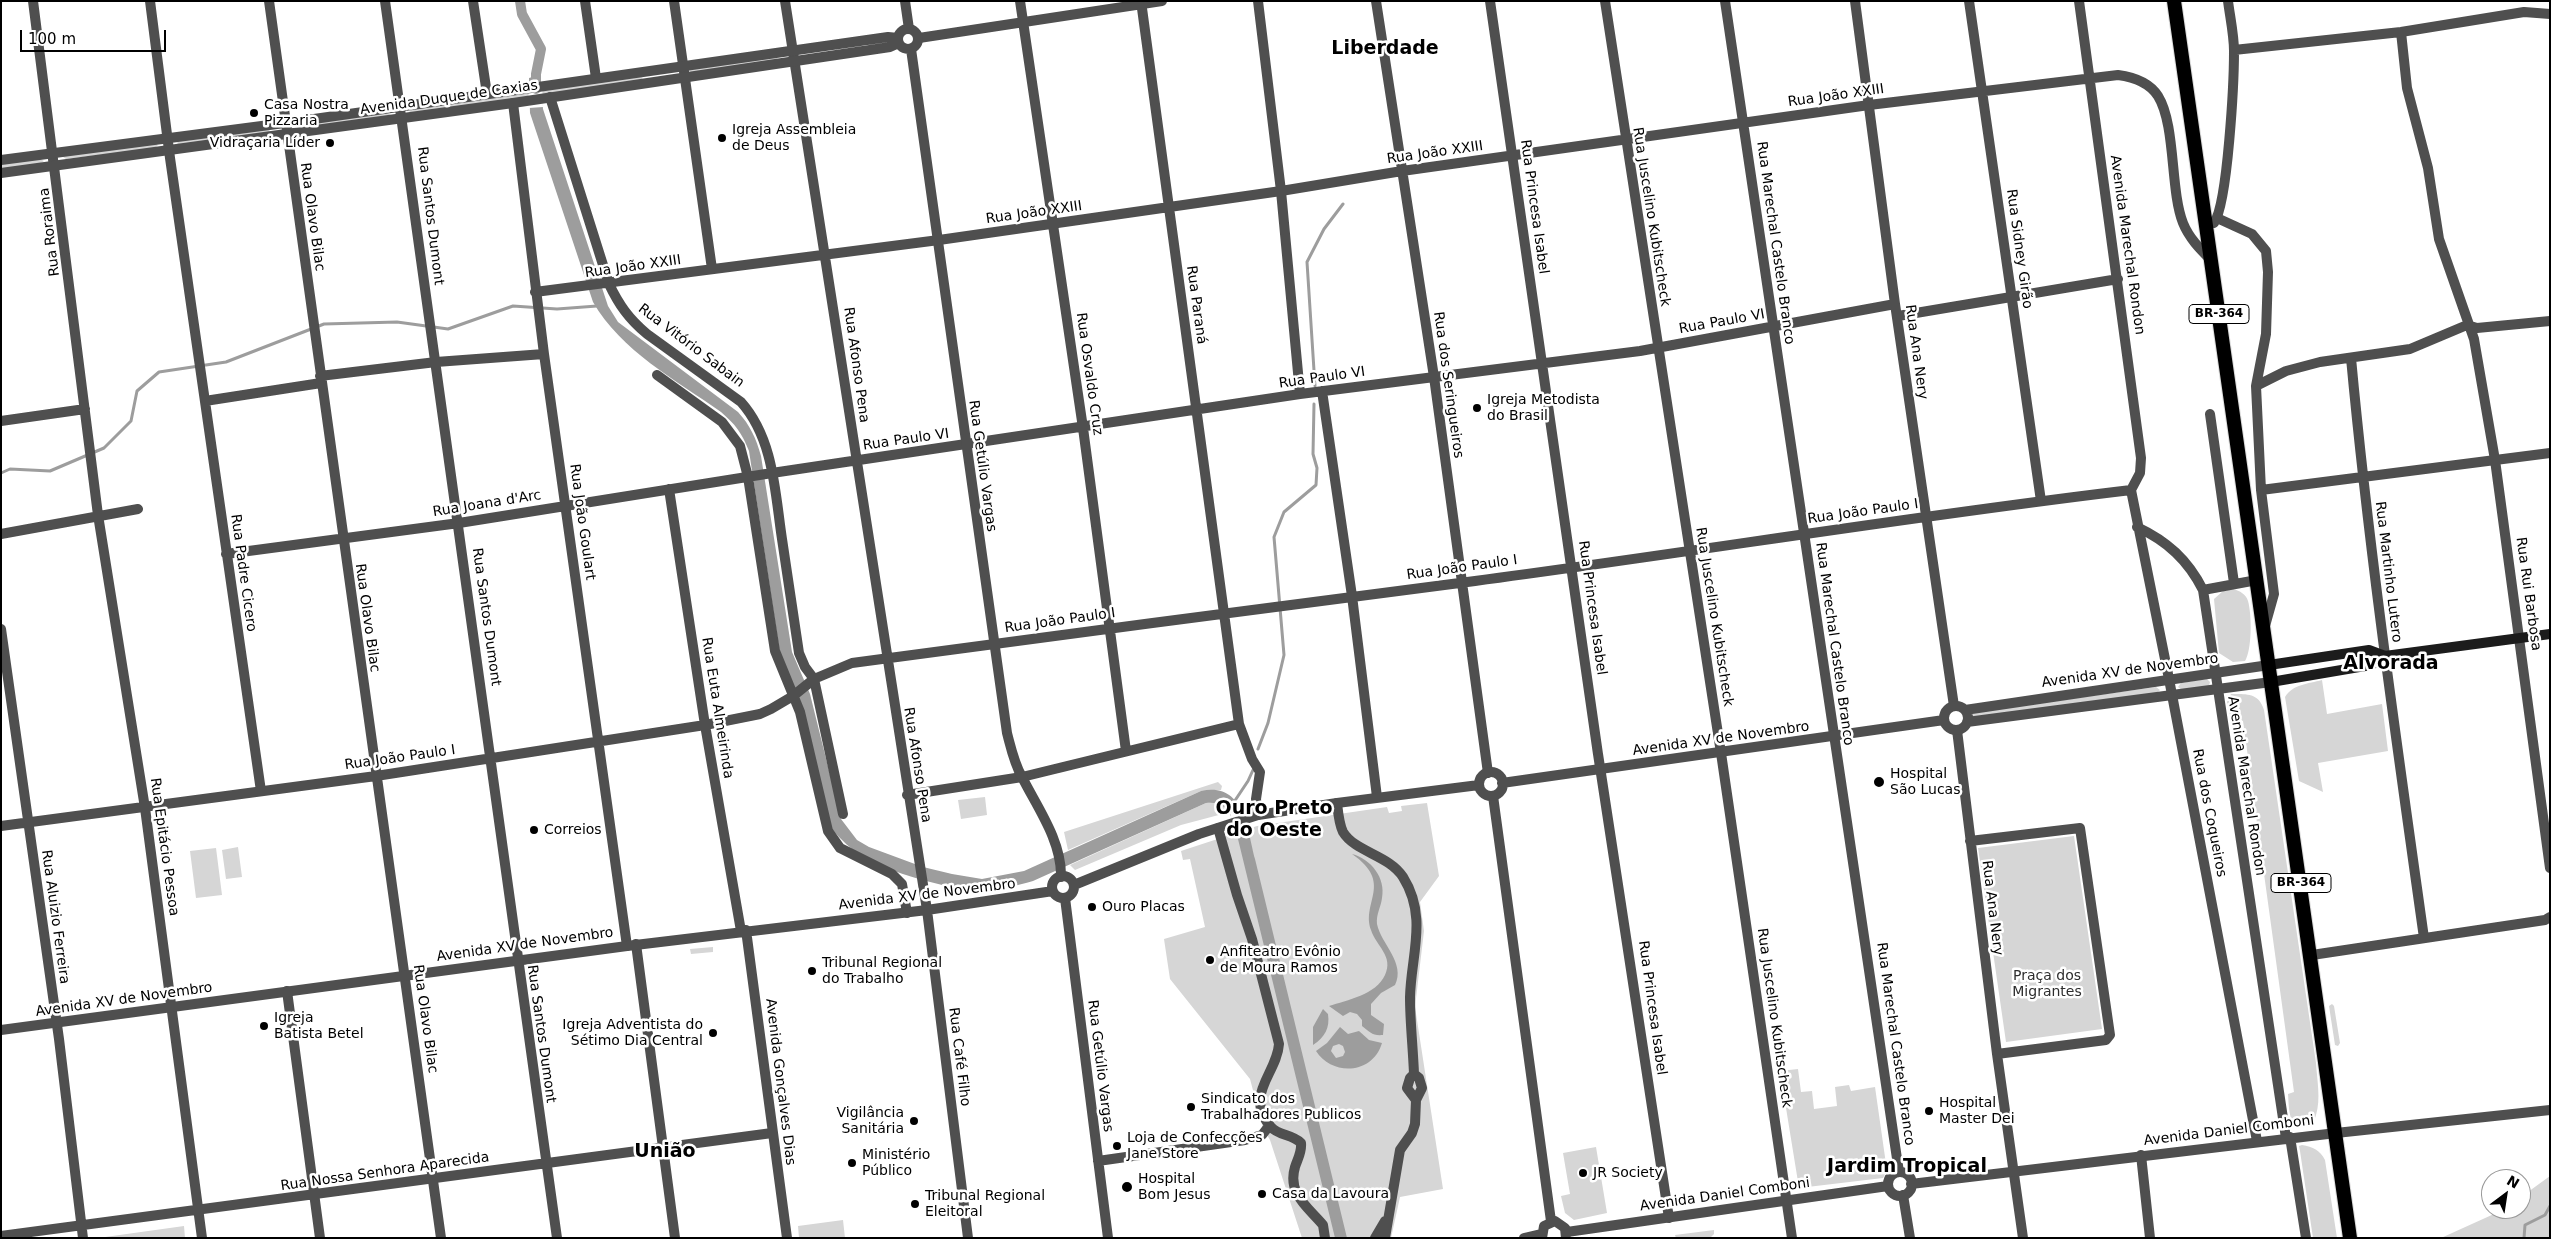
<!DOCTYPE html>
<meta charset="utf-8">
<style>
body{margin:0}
#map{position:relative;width:2551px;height:1239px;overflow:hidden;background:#fff;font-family:"DejaVu Sans",sans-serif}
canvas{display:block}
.frame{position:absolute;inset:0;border:2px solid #000;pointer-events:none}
.north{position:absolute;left:2481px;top:1169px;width:50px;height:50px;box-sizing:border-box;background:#fff;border:1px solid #999;border-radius:50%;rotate:31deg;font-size:14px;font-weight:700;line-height:20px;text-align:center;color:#000}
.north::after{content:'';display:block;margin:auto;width:18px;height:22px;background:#000;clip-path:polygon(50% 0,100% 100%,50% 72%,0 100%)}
.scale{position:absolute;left:20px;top:30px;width:146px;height:22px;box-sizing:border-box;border:2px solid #000;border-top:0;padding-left:6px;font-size:15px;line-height:18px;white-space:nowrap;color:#000;-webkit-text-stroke:4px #fff;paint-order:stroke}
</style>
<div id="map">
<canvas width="2551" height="1239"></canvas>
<div class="frame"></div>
<div class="north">N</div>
<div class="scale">100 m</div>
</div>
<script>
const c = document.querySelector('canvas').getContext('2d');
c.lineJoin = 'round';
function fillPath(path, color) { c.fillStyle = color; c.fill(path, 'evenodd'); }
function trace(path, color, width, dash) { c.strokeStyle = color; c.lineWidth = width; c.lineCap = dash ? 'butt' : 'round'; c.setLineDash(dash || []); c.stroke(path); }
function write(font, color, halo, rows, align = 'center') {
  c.font = font + ' "DejaVu Sans",sans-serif'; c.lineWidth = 5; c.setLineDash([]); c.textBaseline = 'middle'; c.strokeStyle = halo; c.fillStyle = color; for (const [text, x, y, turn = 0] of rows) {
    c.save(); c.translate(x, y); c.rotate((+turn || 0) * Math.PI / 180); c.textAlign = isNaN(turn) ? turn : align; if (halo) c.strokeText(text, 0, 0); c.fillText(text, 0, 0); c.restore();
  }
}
const green = new Path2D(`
 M774,56L778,58L775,60L691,72L688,70Z
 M639,76L643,78L640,80L412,114L409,112L412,109Z
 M387,113L391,115L299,129L296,127L299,124Z
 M267,129L270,131L267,133L179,145L177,143L180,140Z
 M155,143L158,145L155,148L66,159L63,157L67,155Z
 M40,159L44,161L41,163L1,169V164Z
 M2233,589C2240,591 2246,594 2248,601C2252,615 2252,650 2245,661L2233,662L2219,653L2214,599L2223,591Z
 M2207,679L2210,682L2209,686L2182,690L2178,687L2181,683Z
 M2322,680L2327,714L2382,704L2388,751L2318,763L2323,792L2299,781L2285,697C2293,684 2308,684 2322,680Z
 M2156,687L2160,690L2157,693L1975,718L1972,715L1975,712Z
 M2231,694C2247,694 2259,693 2264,710L2316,1063C2317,1080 2321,1099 2316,1115C2315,1120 2311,1125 2306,1126C2288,1133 2289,1105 2288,1094L2294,1092L2243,721L2230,715L2227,702Z
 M1218,782L1222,786L1221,790L1201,791L1068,850L1064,832Z
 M985,797L987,815L961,819L958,800Z
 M1214,802L1220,803L1230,812L1181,825L1075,870L1070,865L1206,803Z
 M1427,803L1439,876L1420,902L1424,931L1415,1007L1443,1189L1400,1197L1391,1238H1302L1270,1140L1263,1128L1250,1079L1170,979L1164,939L1205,927L1190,859L1183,860L1181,851L1257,826L1387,807L1389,813L1402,811L1401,806Z
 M2074,836L2102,1029L2006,1042L1978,848Z
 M238,847L242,877L226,879L222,850Z
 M216,848L222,895L196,898L190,851Z
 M713,947V952L691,954L690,949Z
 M2332,1004L2334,1006L2340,1043L2338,1046L2335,1045L2329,1006Z
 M1798,1069L1801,1092L1812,1091L1814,1109L1837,1106L1835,1087L1849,1085L1851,1091L1875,1087L1887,1171L1883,1178L1799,1188L1780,1071Z
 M2302,1145C2313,1147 2320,1150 2325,1160L2337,1238H2313L2300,1151L2299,1146Z
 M1596,1147L1607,1213L1574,1220L1565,1213L1561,1196L1570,1194L1563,1153Z
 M2550,1176V1238H2441L2505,1209H2521V1197Z
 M843,1220L845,1238H799L798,1226Z
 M184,1226L185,1238H98Z
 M1714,1230V1234L1710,1238H1676L1675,1235Z`);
const water = new Path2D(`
 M540,75L543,109L608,306L618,322L738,412C750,425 756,438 761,456L792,652L810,694L841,819L857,840L869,847L923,867L952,874L982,879L1024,871L1201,791C1244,782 1247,828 1255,859L1347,1238H1335L1238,839C1233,820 1230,800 1206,803L1033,881C1014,886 997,892 977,890C947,889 888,872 863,857C851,849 841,840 832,829L780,654L749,451C742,433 735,424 721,412C676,380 621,351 593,302L530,113L529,78Z
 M1352,854C1371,859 1386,878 1382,898C1381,907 1376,914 1377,924C1381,944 1406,963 1395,985L1381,993L1371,1004V1015L1384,1024L1383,1035C1372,1036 1370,1032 1362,1026V1020L1357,1014L1350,1012L1343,1016L1329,1006C1347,1000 1376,995 1385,975C1394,956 1376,946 1371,930C1361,902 1394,883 1352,854Z
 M1323,1009L1328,1014C1330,1028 1325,1037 1313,1045V1027Z
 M1340,1027L1348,1034L1359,1031L1369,1040L1382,1043C1373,1074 1333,1077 1316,1051L1327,1043ZM1339,1044L1343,1046L1345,1052L1343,1056L1336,1058L1331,1051L1333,1046Z`);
const pier = new Path2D(`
 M542,80L543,107L529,108L528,82Z
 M1242,810L1247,828L1235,832L1230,813Z`);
const stream = new Path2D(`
 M1315,386L1307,262L1324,229L1343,204
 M1,473L10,469L50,471L104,448L131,421L137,391L159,372L226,362L324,324L397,322L448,329L513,306L557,309L597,306
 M1258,749L1268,723L1284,655L1274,537L1284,512L1316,485L1317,468L1313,454L1314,404
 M1234,802L1248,781L1253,770
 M2524,1238L2525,1225L2545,1215L2550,1206`);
const canal = new Path2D(`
 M520,1L522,14L541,49L536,74V89`);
const minor = new Path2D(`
 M33,1L98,515L145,808L202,1238
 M150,1L170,158L261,791
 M269,1L441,1238
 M385,1L557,1238
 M473,1L487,94
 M585,1L596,78
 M674,1L712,269
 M785,1L927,910
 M1020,1L1083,428L1126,751
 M1141,1L1239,724L1252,759L1260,772L1256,799L1258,815
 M1258,1L1281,191L1300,394
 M1376,1L1434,377L1488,773
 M1490,1L1598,754L1669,1218
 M1605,1L1721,753L1792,1238
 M1725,1L1899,1172
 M1855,1L1895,304L1954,706
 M1969,1L2041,501
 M2079,1L2141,458L2140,473L2131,490
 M2401,32L2407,88L2428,168L2439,239L2474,339L2495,460L2550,868
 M919,38L1162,1
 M2234,50L2401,32L2524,12L2550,14
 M550,97L609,284C619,305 629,319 647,334L741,402C774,439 775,493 782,539C788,577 793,615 799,653L805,667L814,679L843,814
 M513,103L544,354L627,946
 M2217,218L2252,234L2266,251L2268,272L2266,334L2256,386L2261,490L2274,594L2265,626
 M2214,223C2228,203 2234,80 2234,51C2234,35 2230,17 2228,1
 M535,292L939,240L1281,191L1402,171L1869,105L2118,75C2133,77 2149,82 2158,96C2176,125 2170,190 2183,223C2189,238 2200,249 2211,260
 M1898,316L2118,279
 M2467,325L2477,328L2550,321
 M2351,358C2369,552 2397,745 2424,938
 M657,375L722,422L740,446L748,477L775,651L800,712L828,831L840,848L892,874L902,884L907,913
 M320,376L436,362L544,354
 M2256,386L2286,371L2320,362L2410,349L2467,325
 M1322,391L1352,596L1377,797
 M205,401L321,383
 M2210,414L2234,583
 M1,421L85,409
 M669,489L705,725L741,931
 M2131,490L2169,679L2257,1141
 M2261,490L2550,453
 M2137,527C2167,541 2188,560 2203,590L2286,1138
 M1,534L138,509
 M226,554L459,523L772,473L1300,394L1640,351L1895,304
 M2203,590L2257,580
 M1,629L59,1039L83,1238
 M1957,730L1997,1054L2023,1238
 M907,795L1022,777L1239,724
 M1493,796L1551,1221
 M1337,803C1338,812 1339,824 1343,832C1355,852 1389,855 1403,877C1428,917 1411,955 1410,997C1410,1022 1413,1048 1414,1074L1419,1078L1422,1088L1416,1100L1415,1124L1412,1133L1400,1150L1385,1238
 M1,826L376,776L705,725L760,714L771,709L793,696L814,679L852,663C1059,634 1268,609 1475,581C1694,552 1912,516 2131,490
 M1218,828L1237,895L1252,939L1279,1044C1277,1074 1243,1095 1271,1127C1279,1136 1292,1134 1301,1143C1302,1152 1298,1158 1295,1167C1287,1194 1308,1207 1323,1225L1325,1238
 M1970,841L2080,828L2110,1035L2106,1040L1997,1054
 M1065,898L1108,1238
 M636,944L675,1238
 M2312,955L2545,920L2550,917
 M287,991L320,1238
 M1414,1074L1410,1078L1407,1088L1416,1100
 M2336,1133L2550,1110
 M2141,1155L2150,1238
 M1098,1161L1245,1140L1262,1135L1269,1126
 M1903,1195L1910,1238
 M1,1236L772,1133
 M1375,1238L1385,1221`);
const tertiary = new Path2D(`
 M905,1L909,29
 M898 39a10 10 0 1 1 20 0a10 10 0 1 1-20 0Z
 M911,49L1007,733C1011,748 1014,763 1022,777C1037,807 1062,841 1061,877
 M1,160L300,121L888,37L898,38
 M1,173L513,103L890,47L899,43
 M1944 718a12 12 0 1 1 24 0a12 12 0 1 1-24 0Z
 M1965,710L2269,665
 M1967,722L2271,682
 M1479 784a12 12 0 1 1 24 0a12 12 0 1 1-24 0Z
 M1502,783L1944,720
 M1052 887a11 11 0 1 1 22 0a11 11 0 1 1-22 0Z
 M1074,885L1199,834L1258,815L1337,803L1479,785
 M927,910L968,1238
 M746,930L787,1238
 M1,1030L627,946L927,910L1053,891
 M2290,1137L2306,1238
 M1888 1184a12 12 0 1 1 24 0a12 12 0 1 1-24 0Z
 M1911,1184L2336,1133
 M1567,1232L1888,1186
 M1524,1238L1541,1234
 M1542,1238L1544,1226L1555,1221L1565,1228L1566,1238`);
const secondary = new Path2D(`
 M2269,665L2369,650L2385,656L2550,634
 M2271,682L2371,665L2385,656`);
const trunk = new Path2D(`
 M2174,1L2350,1238`);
const markers = [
 [254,113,5,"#000"],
 [722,138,5,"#000"],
 [330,143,5,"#000"],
 [1477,408,5,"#000"],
 [1879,782,6,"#000"],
 [534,830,5,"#000"],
 [1092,907,5,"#000"],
 [1210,960,5,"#000"],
 [812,971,5,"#000"],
 [264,1026,5,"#000"],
 [713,1033,5,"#000"],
 [1191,1107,5,"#000"],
 [1929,1111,5,"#000"],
 [914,1121,5,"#000"],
 [1117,1146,5,"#000"],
 [852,1163,5,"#000"],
 [1583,1173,5,"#000"],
 [1127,1187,6,"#000"],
 [1262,1194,5,"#000"],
 [915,1204,5,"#000"]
];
const shields = [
 [2219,314,60],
 [2301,883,60]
];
const shieldNames = [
 ["BR-364",2219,314],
 ["BR-364",2301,883]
];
const streetNames = [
 ["Rua João XXIII",1836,96,-8],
 ["Avenida Duque de Caxias",449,98,-8],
 ["Rua João XXIII",1435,153,-8],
 ["Rua Princesa Isabel",1534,207,82],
 ["Rua João XXIII",1034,213,-8],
 ["Rua Santos Dumont",430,216,83],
 ["Rua Olavo Bilac",312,217,82],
 ["Rua Juscelino Kubitscheck",1651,217,81],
 ["Rua Roraima",50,232,-97],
 ["Rua Marechal Castelo Branco",1775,243,82],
 ["Avenida Marechal Rondon",2127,245,82],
 ["Rua Sidney Girão",2019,249,82],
 ["Rua João XXIII",633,267,-8],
 ["Rua Paraná",1196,305,82],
 ["Rua Paulo VI",1722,322,-10],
 ["Rua Vitório Sabain",691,346,37],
 ["Rua Ana Nery",1916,352,82],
 ["Rua Afonso Pena",856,365,82],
 ["Rua Osvaldo Cruz",1089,374,82],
 ["Rua Paulo VI",1322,378,-8],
 ["Rua dos Seringueiros",1448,385,82],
 ["Rua Paulo VI",906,440,-8],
 ["Rua Getúlio Vargas",982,466,82],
 ["Rua Joana d'Arc",487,504,-9],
 ["Rua João Paulo I",1863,512,-8],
 ["Rua João Goulart",582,522,82],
 ["Rua João Paulo I",1462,568,-8],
 ["Rua Martinho Lutero",2388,572,83],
 ["Rua Padre Cicero",243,573,82],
 ["Rua Rui Barbosa",2528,594,82],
 ["Rua Princesa Isabel",1592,608,82],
 ["Rua Santos Dumont",486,617,82],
 ["Rua Juscelino Kubitscheck",1714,617,81],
 ["Rua Olavo Bilac",367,618,82],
 ["Rua João Paulo I",1060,621,-8],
 ["Rua Marechal Castelo Branco",1834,644,82],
 ["Avenida XV de Novembro",2130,671,-8],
 ["Rua Euta Almeirinda",717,708,81],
 ["Avenida XV de Novembro",1721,739,-8],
 ["Rua João Paulo I",400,758,-8],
 ["Rua Afonso Pena",917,765,81],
 ["Avenida Marechal Rondon",2246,786,81],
 ["Rua dos Coqueiros",2209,813,79],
 ["Rua Epitácio Pessoa",164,847,82],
 ["Avenida XV de Novembro",927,895,-7],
 ["Rua Ana Nery",1992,908,83],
 ["Rua Aluizio Ferreira",55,917,82],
 ["Avenida XV de Novembro",525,945,-8],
 ["Avenida XV de Novembro",124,1000,-8],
 ["Rua Princesa Isabel",1652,1008,82],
 ["Rua Juscelino Kubitscheck",1774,1018,82],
 ["Rua Olavo Bilac",425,1019,82],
 ["Rua Santos Dumont",541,1034,82],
 ["Rua Marechal Castelo Branco",1895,1044,82],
 ["Rua Café Filho",959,1057,83],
 ["Rua Getúlio Vargas",1100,1066,83],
 ["Avenida Gonçalves Dias",780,1082,83],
 ["Avenida Daniel Comboni",2229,1131,-7],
 ["Rua Nossa Senhora Aparecida",385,1172,-8],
 ["Avenida Daniel Comboni",1725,1195,-8]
];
const poiNames = [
 ["Casa Nostra",264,105],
 ["Pizzaria",264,121],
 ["Igreja Assembleia",732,130],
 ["de Deus",732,146],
 ["Vidraçaria Líder",320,143,"right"],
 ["Igreja Metodista",1487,400],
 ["do Brasil",1487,416],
 ["Hospital",1890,774],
 ["São Lucas",1890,790],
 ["Correios",544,830],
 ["Ouro Placas",1102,907],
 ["Anfiteatro Evônio",1220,952],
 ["de Moura Ramos",1220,968],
 ["Tribunal Regional",822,963],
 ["do Trabalho",822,979],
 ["Igreja",274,1018],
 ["Batista Betel",274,1034],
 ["Igreja Adventista do",703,1025,"right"],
 ["Sétimo Dia Central",703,1041,"right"],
 ["Sindicato dos",1201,1099],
 ["Trabalhadores Publicos",1201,1115],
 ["Hospital",1939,1103],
 ["Master Dei",1939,1119],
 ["Vigilância",904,1113,"right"],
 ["Sanitária",904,1129,"right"],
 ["Loja de Confecções",1127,1138],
 ["Jane Store",1127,1154],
 ["Ministério",862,1155],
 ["Público",862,1171],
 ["JR Society",1593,1173],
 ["Hospital",1138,1179],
 ["Bom Jesus",1138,1195],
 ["Casa da Lavoura",1272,1194],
 ["Tribunal Regional",925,1196],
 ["Eleitoral",925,1212]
];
const parkNames = [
 ["Praça dos",2047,976],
 ["Migrantes",2047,992]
];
const districtNames = [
 ["Liberdade",1385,49],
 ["Alvorada",2391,664],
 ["Ouro Preto",1274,809],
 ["do Oeste",1274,831],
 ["União",665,1152],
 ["Jardim Tropical",1907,1167]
];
fillPath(green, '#d6d6d6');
fillPath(water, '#9d9d9d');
fillPath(pier, '#fff');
trace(stream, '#9d9d9d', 3);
trace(canal, '#9d9d9d', 10);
trace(trunk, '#dbdbdb', 16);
trace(minor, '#4f4f4f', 10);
trace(tertiary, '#4f4f4f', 10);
trace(secondary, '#1c1c1c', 10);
trace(trunk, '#000', 14);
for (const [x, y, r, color] of markers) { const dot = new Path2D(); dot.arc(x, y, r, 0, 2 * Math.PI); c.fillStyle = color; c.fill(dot); trace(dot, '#fff', 2); }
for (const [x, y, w] of shields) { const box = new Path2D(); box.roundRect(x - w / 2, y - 9.5, w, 19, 4); c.fillStyle = '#fff'; c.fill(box); trace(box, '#000', 1); }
write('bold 12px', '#000', null, shieldNames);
write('14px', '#000', '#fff', streetNames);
write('14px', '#000', '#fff', poiNames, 'left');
write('14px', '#2d2d2d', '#fff', parkNames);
write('bold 19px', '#000', '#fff', districtNames);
</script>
